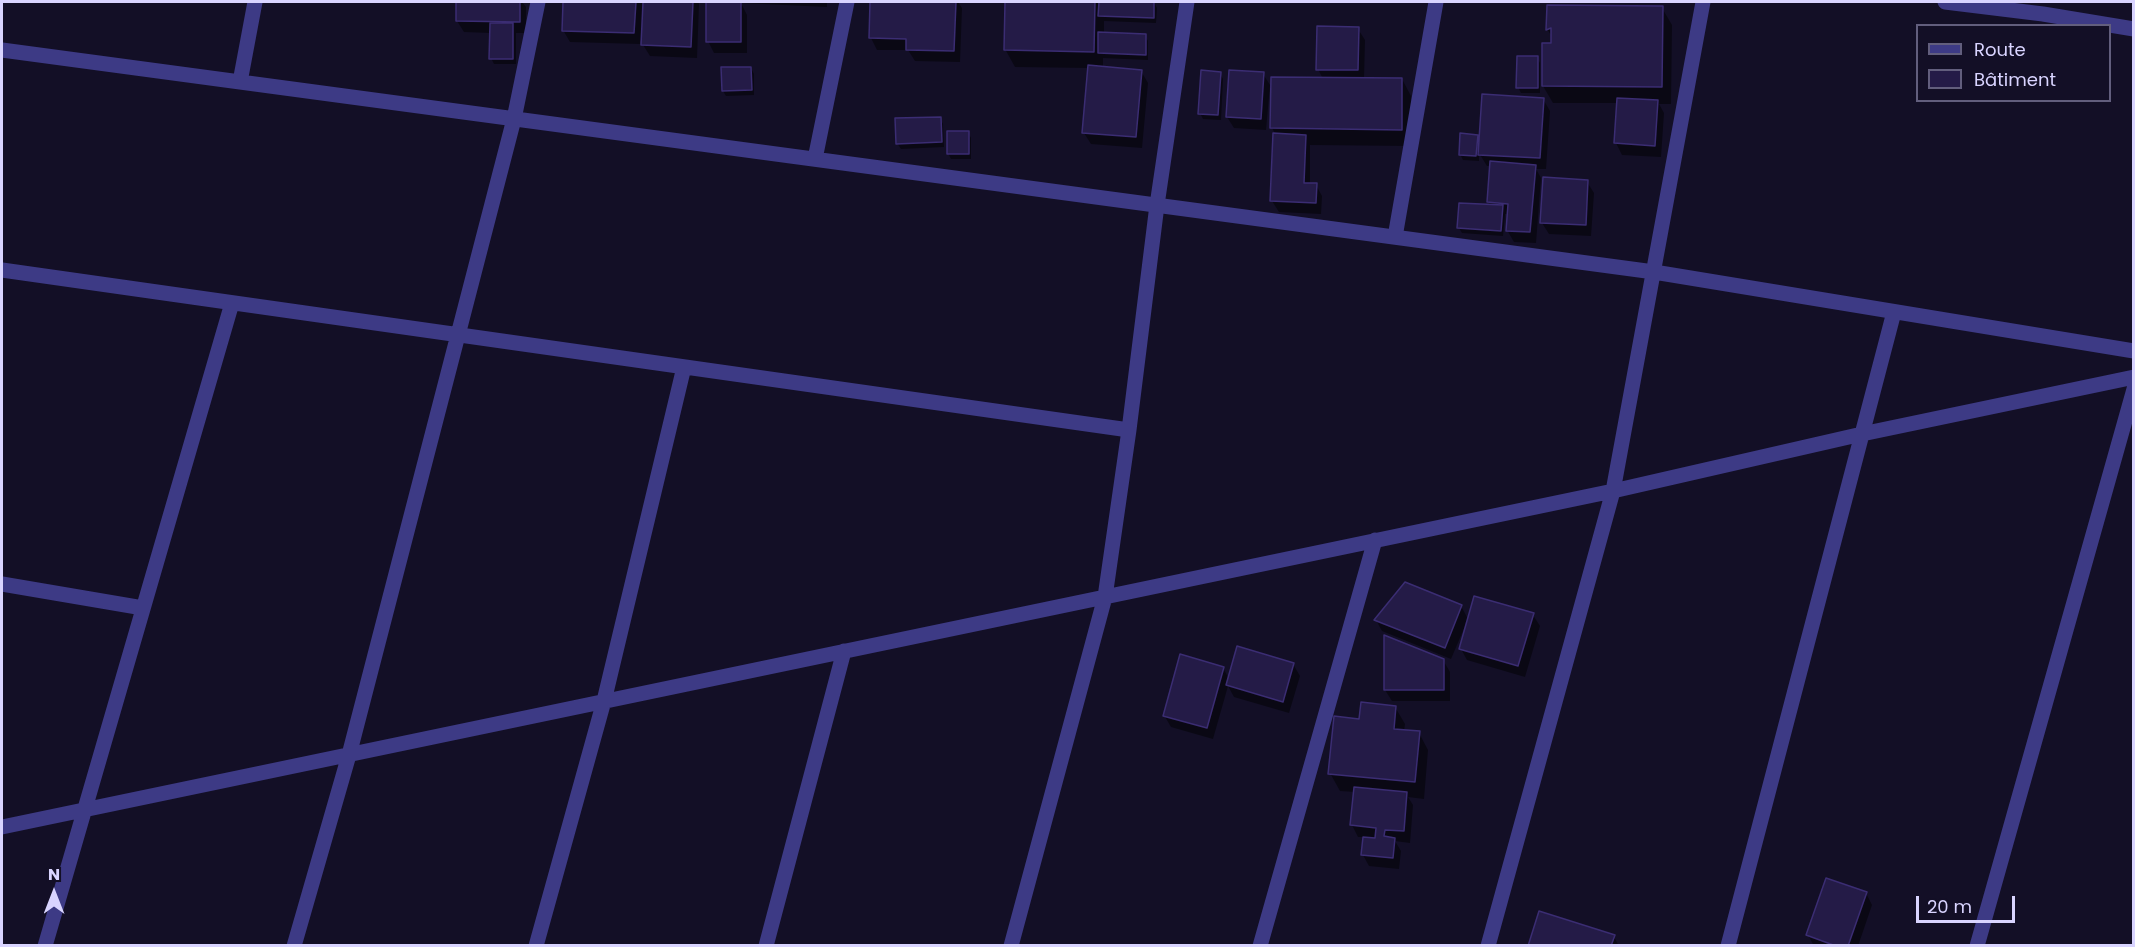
<!DOCTYPE html>
<meta charset="utf-8">
<style>
body{margin:0}
#map{position:relative;width:2135px;height:947px;overflow:hidden;background:#130f26;font-family:Poppins,sans-serif}
canvas{display:block}
.frame{position:absolute;inset:0;border:3px solid #d9d4ff;pointer-events:none}
.legend{position:absolute;left:1916px;top:24px;width:195px;height:78px;box-sizing:border-box;background:#130f26;border:2px solid #625e7d;margin:0;padding:8px 10px;list-style:none;font-size:18px;color:#d9d4ff}
.legend li{display:flex;align-items:center;gap:12px;height:30px}
.legend b{width:30px;border:2px solid #625e7d}
.north{position:absolute;left:24px;top:863px;width:60px;height:60px;-webkit-text-stroke:4px #130f26;paint-order:stroke;rotate:0deg;font-size:16px;font-weight:700;line-height:24px;text-align:center;color:#d9d4ff}
.north::after{content:'';display:block;margin:auto;width:21px;height:27px;background:#d9d4ff;clip-path:polygon(50% 0,100% 100%,50% 72%,0 100%)}
.scale{position:absolute;left:1916px;top:896px;width:99px;height:27px;box-sizing:border-box;border:3px solid #d9d4ff;border-top:0;padding-left:8px;font-size:18px;line-height:21px;white-space:nowrap;color:#d9d4ff;-webkit-text-stroke:4px #130f26;paint-order:stroke}
</style>
<div id="map">
<canvas width="2135" height="947"></canvas>
<div class="frame"></div>
<ul class="legend">
<li><b style="height:8px;background:#3d3a85"></b>Route</li>
<li><b style="height:16px;background:#241b47"></b>Bâtiment</li>
</ul>
<div class="north">N</div>
<div class="scale">20 m</div>
</div>
<script>
const c = document.querySelector('canvas').getContext('2d');
c.lineJoin = 'round';
function fillPath(path, color) { c.fillStyle = color; c.fill(path, 'evenodd'); }
function trace(path, color, width, dash) { c.strokeStyle = color; c.lineWidth = width; c.lineCap = dash ? 'butt' : 'round'; c.setLineDash(dash || []); c.stroke(path); }
const shadow = new Path2D(`
 M457,2H522L526,7V33H516V64H494L491,58V33L464,32L457,21Z
 M564,2H643L644,4L645,2H698L699,4L697,58L650,56L640,40V44L570,42L563,30Z
 M717,2H827V7L741,3L747,15V53H714L708,41Z
 M871,2H958L962,8L960,62L915,61L908,50H877L871,38Z
 M1007,2H1098L1100,5V2H1154L1157,8L1156,23L1104,21V33L1145,35L1148,41V60L1103,58V68L1141,71L1148,83L1142,148L1091,144L1084,133L1090,68L1015,67L1005,49Z
 M1548,7L1662,8L1672,25L1671,104H1659L1664,113L1661,157L1622,155L1616,143L1618,103H1553L1543,86L1553,44V38L1547,29Z
 M1358,29L1365,40L1364,79H1402L1411,96V146L1310,145V185H1316L1322,196L1321,214L1279,212L1272,201L1276,135L1272,128L1323,79L1318,69Z
 M1537,57L1540,63V93H1521L1518,87Z
 M751,68L754,74V95L726,96L723,91Z
 M1220,73L1223,79L1221,120L1203,119L1200,113Z
 M1263,74L1270,85L1266,130L1234,128L1227,117Z
 M1543,99L1550,111L1546,169H1536L1541,178L1536,243L1514,242L1507,230L1509,214H1505L1503,236L1462,233L1459,228L1491,206L1488,202L1491,166H1487L1479,153V161L1463,160L1460,154L1477,136L1481,142Z
 M940,118L943,124L944,147L901,149L897,143Z
 M968,132L971,138V159H951L948,153Z
 M1587,182L1594,193L1591,236L1549,234L1542,223Z
 M1461,606L1468,619L1451,659L1382,631L1376,620Z
 M1533,615L1540,626L1525,677L1467,660L1461,649Z
 M1443,660L1450,672V701H1392L1385,690Z
 M1293,664L1300,676L1289,713L1234,697L1228,686L1213,739L1171,727L1164,715L1223,668L1229,679Z
 M1395,707L1405,724L1404,731L1419,733L1428,750L1424,799L1408,797L1413,805L1410,843L1395,841L1401,851L1399,869L1369,866L1363,855L1364,837H1358L1352,825L1355,792L1340,791L1330,773L1360,720Z
 M1866,893L1872,905L1858,946H1814L1808,935Z
 M1614,937L1619,946H1529Z`);
const building = new Path2D(`
 M456,2H520V22L456,21Z
 M563,2H636L634,33L562,31Z
 M643,2H693L691,47L641,45Z
 M706,2H741V42H706Z
 M870,2H956L954,51L906,50V39L869,38Z
 M1005,2H1095L1094,52L1004,50Z
 M1099,2H1154V18L1098,16Z
 M1547,5L1663,6L1662,87L1542,86V43H1551V28L1546,30Z
 M490,23H513V59H489Z
 M1317,26L1359,27L1358,70H1316Z
 M1098,32L1146,34V55L1098,53Z
 M1517,56H1538V88H1516Z
 M1088,65L1142,70L1136,137L1082,133Z
 M721,67H751L752,90L722,91Z
 M1201,70L1221,72L1218,115L1198,114Z
 M1229,70L1264,72L1261,119L1226,117Z
 M1271,77L1402,78V130L1270,128Z
 M1482,94L1544,98L1540,158L1478,155Z
 M1617,98L1658,100L1655,146L1614,143Z
 M941,117L942,142L896,144L895,118Z
 M947,131H969V154H947Z
 M1273,133L1306,135L1304,183H1317L1316,203L1270,201Z
 M1460,133L1478,135L1476,156L1459,155Z
 M1490,161L1536,165L1530,232L1506,231L1508,204L1487,202Z
 M1543,177L1588,180L1586,225L1540,223Z
 M1459,203L1503,205L1501,231L1457,228Z
 M1405,582L1462,605L1445,648L1374,620Z
 M1474,596L1534,613L1518,666L1459,649Z
 M1384,635L1444,659V690H1384Z
 M1237,646L1294,663L1283,702L1226,685Z
 M1180,654L1224,667L1207,728L1163,716Z
 M1361,702L1396,706L1394,729L1420,731L1415,782L1328,774L1334,716L1359,719Z
 M1354,787L1407,792L1404,831L1385,830L1384,836L1395,838L1393,858L1361,855L1363,837L1375,838L1376,828L1350,825Z
 M1826,878L1867,892L1848,946H1836L1806,935Z
 M1539,911L1615,935L1611,946H1528Z`);
const minor = new Path2D(`
 M1945,2L2043,14L2134,29
 M2,50L1654,272L2134,351
 M240,82L255,2
 M815,159L847,2
 M1395,237L1436,2
 M2,270L1129,430
 M2,584L143,608
 M2,827L1613,491L1862,434L2134,377
 M45,946L232,303
 M294,946L349,755L514,119L538,2
 M536,946L604,701L684,367
 M766,946L844,651
 M1011,946L1105,597L1129,430L1157,205L1187,2
 M1260,946L1375,540
 M1488,946L1613,491L1703,2
 M1728,946L1894,312
 M1977,946L2134,389`);
fillPath(shadow, '#0007');
fillPath(building, '#241b47');
trace(building, '#3b2d73', 1.5);
trace(minor, '#3d3a85', 15);
</script>
